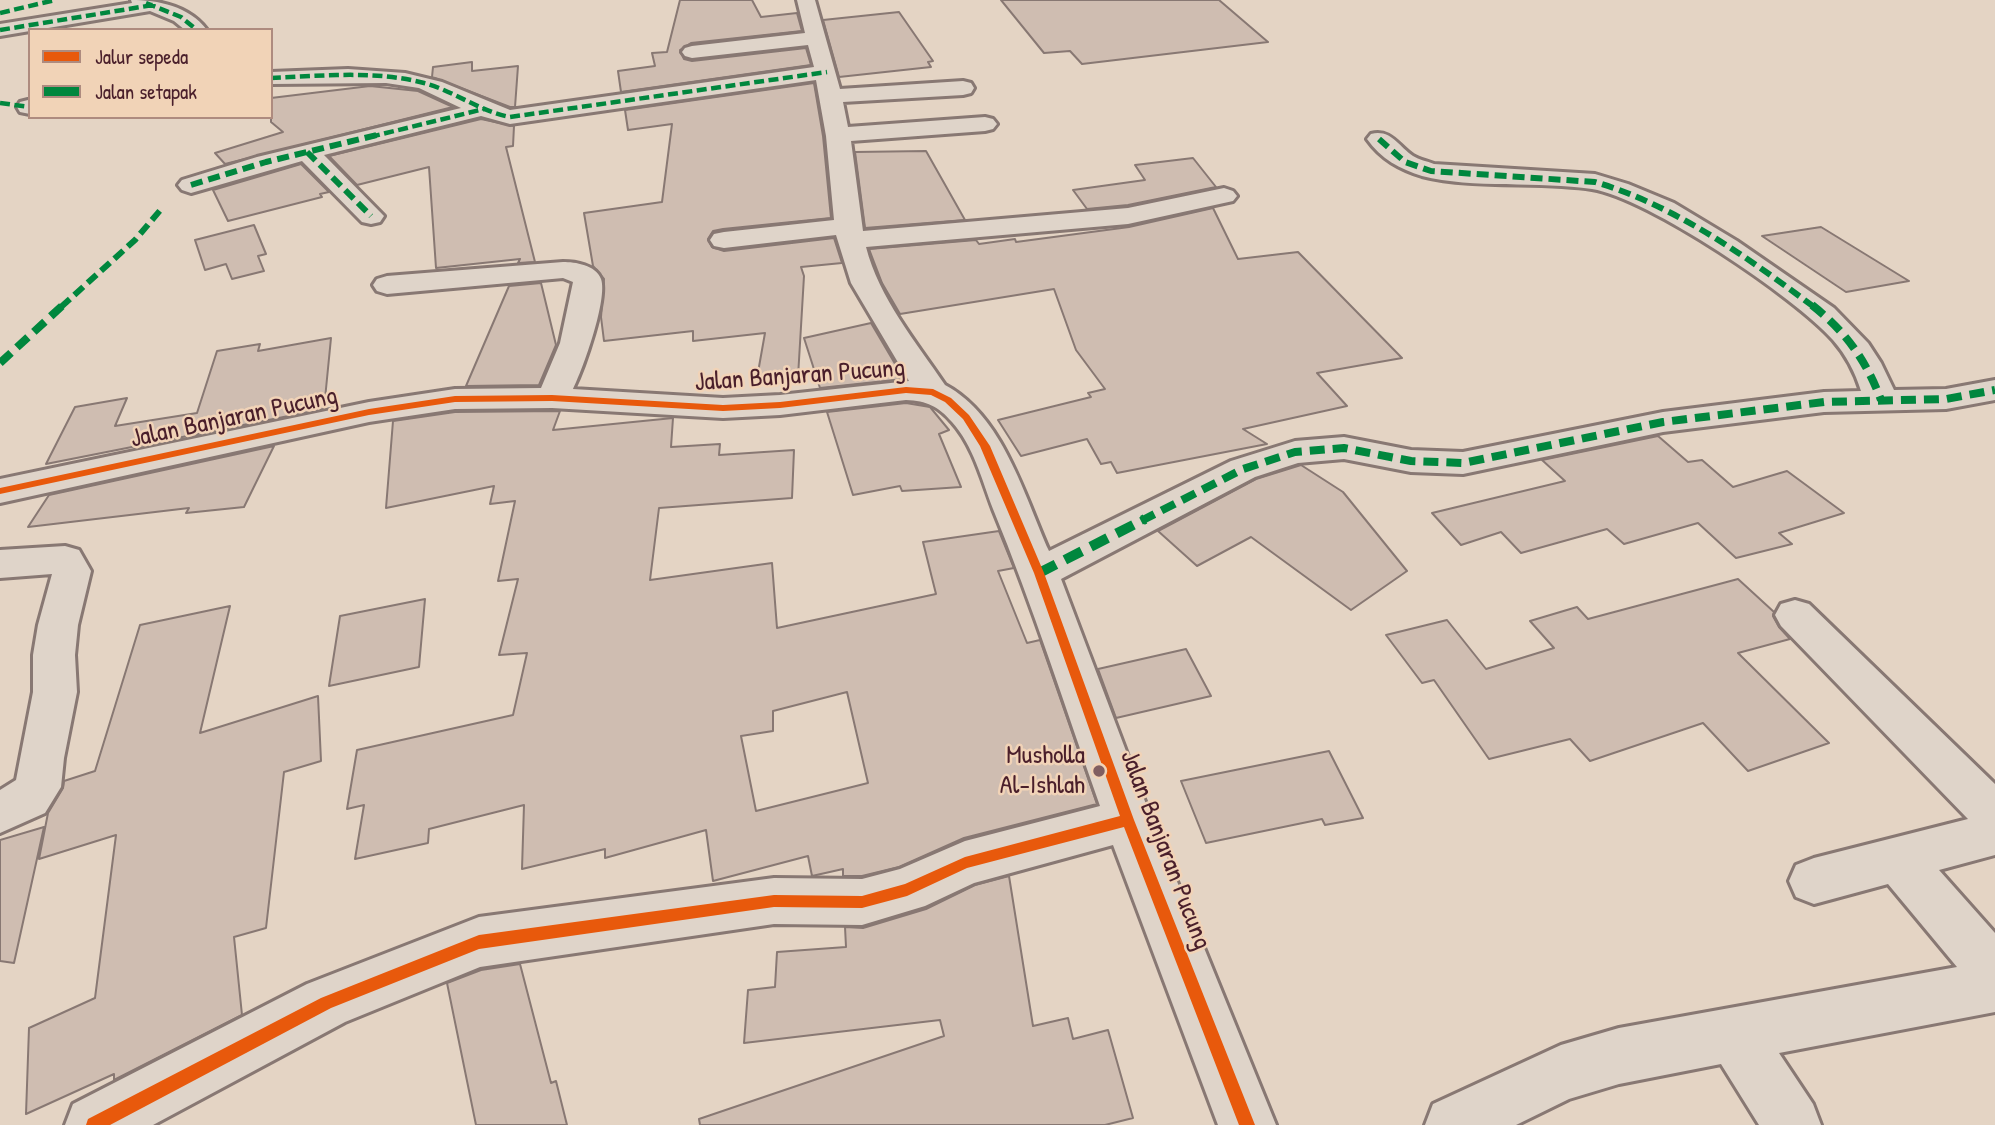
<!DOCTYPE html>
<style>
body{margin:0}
#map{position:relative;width:1995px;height:1125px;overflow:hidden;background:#e4d4c4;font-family:"Patrick Hand",sans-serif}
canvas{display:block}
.legend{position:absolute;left:28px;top:28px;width:245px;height:91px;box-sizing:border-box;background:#f1d3b7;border:2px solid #ae8b7f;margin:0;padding:9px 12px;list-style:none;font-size:21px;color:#4a1f2b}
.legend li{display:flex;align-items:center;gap:14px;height:35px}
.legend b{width:35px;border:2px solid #ae8b7f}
</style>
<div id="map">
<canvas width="1995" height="1125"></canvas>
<ul class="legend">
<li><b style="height:9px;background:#e8590c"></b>Jalur sepeda</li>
<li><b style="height:9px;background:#00873e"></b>Jalan setapak</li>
</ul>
</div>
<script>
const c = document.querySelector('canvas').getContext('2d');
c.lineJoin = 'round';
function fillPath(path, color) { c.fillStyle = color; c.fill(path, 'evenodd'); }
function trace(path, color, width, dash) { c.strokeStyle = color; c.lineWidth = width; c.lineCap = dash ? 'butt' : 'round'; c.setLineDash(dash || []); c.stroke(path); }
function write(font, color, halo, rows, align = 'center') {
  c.font = font + ' "Patrick Hand",sans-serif'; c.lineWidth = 5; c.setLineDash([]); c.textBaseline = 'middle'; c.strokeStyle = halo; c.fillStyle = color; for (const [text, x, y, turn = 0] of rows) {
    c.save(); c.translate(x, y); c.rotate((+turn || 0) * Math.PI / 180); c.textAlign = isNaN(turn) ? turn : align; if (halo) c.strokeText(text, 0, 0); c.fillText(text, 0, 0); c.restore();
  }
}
const building = new Path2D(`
 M680,0H752L761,17L797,13L802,31L691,43L680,50L684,59L692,61L806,48L811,65L621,92L618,71L655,66L652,53L667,52Z
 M1001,0H1219L1268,42L1082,64L1070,51L1044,53Z
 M899,12L933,61L928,62L931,67L839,77L823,20Z
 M472,62V71L518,66L515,107H510L432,77L433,67Z
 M814,83L823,136L831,218L723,229L713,231L708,239L712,247L724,251L834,238L842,263L801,267L804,276L798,377L757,378L765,333L693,341V331L604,341L601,317L604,279L593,266L584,213L662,202L672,124L628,130L625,110Z
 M370,86L418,91L453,107L225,164L215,153L283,132L271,122V98Z
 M481,119L514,126L513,146L506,147L535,262L518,263L520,259L436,268L429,167L357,185L329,156Z
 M926,151L965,220L865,228L855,152Z
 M1193,158L1216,187L1128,205L1087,209L1073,190L1145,180L1135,165Z
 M301,164L329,192L320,194L322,197L228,221L213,190Z
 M1213,208L1238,259L1298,252L1402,358L1317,373L1347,406L1243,429L1267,444L1117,473L1111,462L1101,464L1087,439L1021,456L998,420L1091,397L1088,393L1105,389L1076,350L1054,289L900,314L882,283L869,249L976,240L979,244L1015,239L1016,242L1129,227Z
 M254,225L266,254L258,256L264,271L232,279L226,264L205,270L195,240Z
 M1821,227L1909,281L1846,292L1762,236Z
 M541,283L556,345L539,385L466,386L509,286Z
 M871,323L904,379L820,388L804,338Z
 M331,338L324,409L46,464L75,407L127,398L115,426L197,413L217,351L260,344L258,351Z
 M906,403L930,407L949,430L939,434L961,487L902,491L900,486L853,495L827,412Z
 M560,411L553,430L673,418L671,447L720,444L719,455L794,450L792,498L659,508L650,580L772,563L777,628L936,594L923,542L999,531L1014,568L998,571L1027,643L1040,640L1097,804L964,838L899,867L862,876H843V869L812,876L808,856L713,881L706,830L605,858V849L522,869L524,805L429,829L428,843L355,859L364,805L347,809L357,750L513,715L527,653L499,655L518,579L498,581L515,501L490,504L494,486L386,508L393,421L455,412ZM847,692L868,783L756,811L741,736L773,731V711Z
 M1658,436L1688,462L1702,460L1733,487L1787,471L1844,513L1779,533L1792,544L1736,558L1698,523L1624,544L1607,529L1521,553L1501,532L1461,545L1432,513L1565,481L1542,460Z
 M274,446L244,507L186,513L189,508L28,527L49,495Z
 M1301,465L1343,492L1407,571L1351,610L1251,537L1197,566L1158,531L1256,479Z
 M1738,579L1774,612L1773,616L1779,627L1790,639L1738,653L1829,743L1748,771L1703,723L1590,761L1570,739L1489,759L1434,680L1422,683L1386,635L1447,620L1486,669L1554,648L1530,621L1577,607L1588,619Z
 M425,599L419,667L329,686L340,616Z
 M230,606L200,733L318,696L321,761L284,772L266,928L234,937L242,1015L114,1080V1074L26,1114L29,1028L95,998L116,835L39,859L48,813L63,788L64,781L95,771L140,625Z
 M1186,649L1211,696L1116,718L1098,669Z
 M1329,751L1363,818L1325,825L1322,819L1206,843L1181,781Z
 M44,827L14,963L0,961V840Z
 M1009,876L1033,1026L1068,1018L1073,1039L1108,1030L1133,1118L1105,1125H700L699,1119L944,1036L940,1020L744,1043L748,990L775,987L777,952L846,947L845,927L863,928L926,909L975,885Z
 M520,964L551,1083L556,1081L567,1125H476L447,983L481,970Z`);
const minor = new Path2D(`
 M131,0C158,0 189,6 207,30H185L174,21L150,11L0,36V24L132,3Z
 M797,0H815L840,89L963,81L971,83L974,88L971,93L963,95L843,102L848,127L985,117L993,119L997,124L993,129L985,131L851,141L863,231L1128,208L1224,188L1233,191L1237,196L1233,201L1128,224L866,247C879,298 916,342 945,385C1003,416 1024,495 1049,551L1231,461L1295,441L1344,437L1411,450L1463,452L1663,412L1824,392L1861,391C1855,372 1847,356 1833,340C1795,297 1648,198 1592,189C1539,181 1473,189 1422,176C1400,169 1381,159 1367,139L1371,134C1391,129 1398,146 1413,156C1419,160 1427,161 1434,164L1595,174L1628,184L1674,203L1737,241L1834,308L1868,343L1881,363L1894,390L1946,389L1995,380V400L1946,409L1824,412L1663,432L1463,474L1411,472L1344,459L1298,463L1255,477L1061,579L1152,820L1276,1125H1218L1113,845L974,883L925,906L862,925L774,924L480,967L345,1022L153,1125H65L73,1104L307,984L479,917L774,878L862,879L900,869L965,841L1100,806C1065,707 1033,606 993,509C982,480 973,445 952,422C938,406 927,401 906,400L780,415L723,418L552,408L455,409L369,422L0,503V479L369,402L455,389L541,388L560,343L573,282L563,278L387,294L377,291L373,285L377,279L387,276L563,262C575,262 596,265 601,279C608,299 583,369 573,389L723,398L780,395L909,381L851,283L836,235L724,248L714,246L710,240L714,234L724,232L834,220L826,136L816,80L510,124L481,116L324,155L384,216L380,222L371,224L362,222L302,161L191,193L182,190L178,185L182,180L257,157L461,108L419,88L386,83L271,84V72L348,69L405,73L442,82L510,110L814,67L808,45L692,58L685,56L682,52L685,48L692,46L805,33Z
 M28,100L30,114L20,112L17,107L20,102Z
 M65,546L79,550L91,571L78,625L75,655L77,692L64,758L61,787L45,813L0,833V790L16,780L33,692V655L38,625L52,574L0,578V550Z
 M1795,600L1809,604L1995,784V855L1939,870L1995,933V1012L1779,1053L1813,1104L1821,1125H1759L1721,1064L1619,1084L1569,1099L1516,1125H1425L1433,1104L1561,1045L1619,1028L1957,967L1888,884L1814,904L1796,897L1789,881L1796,865L1814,858L1968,819L1781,626L1775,615L1781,604Z`);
const quietFar3 = new Path2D(`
 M146,3L181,17L197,30
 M0,13L55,0
 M0,30L153,5
 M271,78C321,76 375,70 424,83C454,91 479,111 510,117L827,72
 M0,103L30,107
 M370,137L484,109`);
const quietFar2 = new Path2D(`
 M1379,139L1405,162L1431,171L1595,182C1676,206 1747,257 1814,307
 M307,152L371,216
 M191,185L266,162L377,135
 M61,307L135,240L163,207`);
const quietFar1 = new Path2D(`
 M1812,305C1846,332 1866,360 1881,400
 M0,363L63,305
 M1141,521L1243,469L1295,452L1344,448L1411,461L1463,463L1663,422L1824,402L1946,399L1995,390`);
const quiet = new Path2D(`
 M1039,573L1145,519`);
const cycleway = new Path2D(`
 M906,387L933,389L951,398L969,415L990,446L1044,573L1134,820L1255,1125H1239L1124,827L967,868L907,896L862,908L774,907L479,949L331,1008L110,1125H86L88,1119L321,998L479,935L774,895L862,896L905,884L965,857L1120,816L1034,573L980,446L963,419L945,402L931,395L906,393L780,408L723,411L552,401L455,402L369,415L0,494V488L369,409L455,396L552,395L723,405L780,402Z`);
const markers = [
 [1099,771,7,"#805e61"]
];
const streetNames = [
 ["Jalan Banjaran Pucung",800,376,-4],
 ["Jalan Banjaran Pucung",234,418,-12],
 ["Jalan Banjaran Pucung",1165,850,69]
];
const poiNames = [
 ["Musholla",1085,756],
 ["Al-Ishlah",1085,786]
];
fillPath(building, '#cfbdb1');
trace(building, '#887873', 2);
trace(minor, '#887873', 6);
fillPath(minor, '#dfd4c9');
trace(quietFar3, '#00873e', 4.5, [10, 4.5]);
trace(quietFar2, '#00873e', 6, [12, 6]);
trace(quietFar1, '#00873e', 8, [15, 8]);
trace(quiet, '#00873e', 10, [19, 10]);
fillPath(cycleway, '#e8590c');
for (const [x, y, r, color] of markers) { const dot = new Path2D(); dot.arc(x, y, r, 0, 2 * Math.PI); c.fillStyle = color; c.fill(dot); trace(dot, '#f1d3b7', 2.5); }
write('26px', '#4a1f2b', '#f1d3b7', streetNames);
write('26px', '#4a1f2b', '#f1d3b7', poiNames, 'right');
</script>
